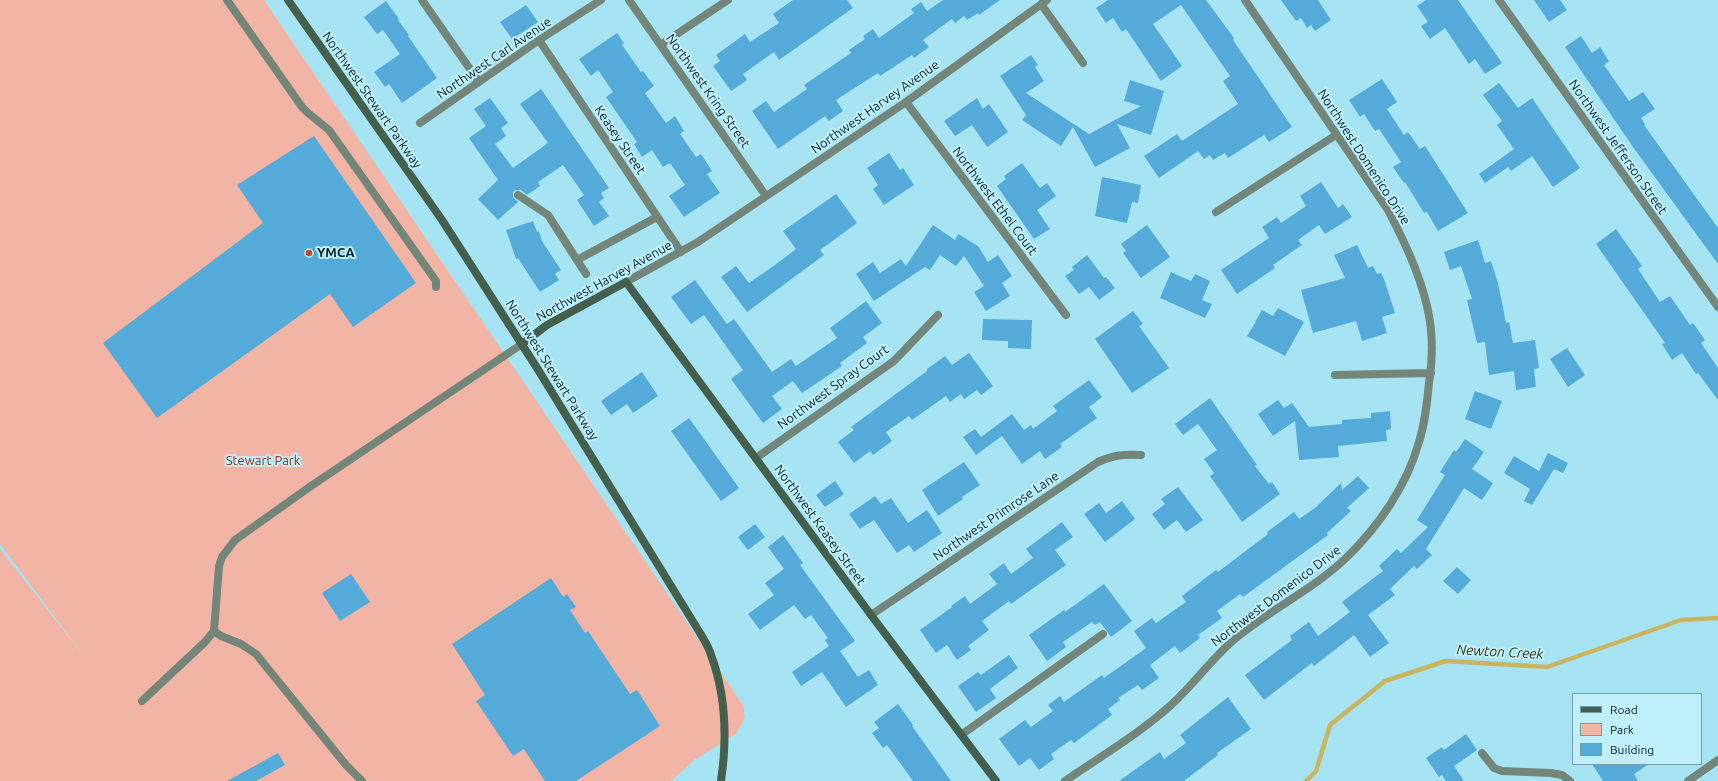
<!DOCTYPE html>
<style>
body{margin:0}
#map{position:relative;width:1718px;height:781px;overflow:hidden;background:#a6e4f3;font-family:Ubuntu,sans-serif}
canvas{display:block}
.legend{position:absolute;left:1572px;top:693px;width:130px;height:72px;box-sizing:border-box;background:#beeffb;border:1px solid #769da7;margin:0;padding:5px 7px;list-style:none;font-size:12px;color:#092228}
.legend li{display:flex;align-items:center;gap:8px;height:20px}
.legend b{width:20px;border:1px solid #769da7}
</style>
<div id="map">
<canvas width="1718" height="781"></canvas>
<ul class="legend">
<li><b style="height:5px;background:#44604d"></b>Road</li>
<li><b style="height:11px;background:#f2b5a5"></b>Park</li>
<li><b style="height:11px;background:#54abda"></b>Building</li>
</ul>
</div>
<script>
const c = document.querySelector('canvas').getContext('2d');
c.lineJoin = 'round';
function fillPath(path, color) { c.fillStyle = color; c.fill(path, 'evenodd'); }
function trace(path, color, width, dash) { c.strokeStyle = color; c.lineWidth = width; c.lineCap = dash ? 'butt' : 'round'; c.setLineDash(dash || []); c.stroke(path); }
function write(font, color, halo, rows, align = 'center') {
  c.font = font + ' Ubuntu,sans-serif'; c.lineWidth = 4; c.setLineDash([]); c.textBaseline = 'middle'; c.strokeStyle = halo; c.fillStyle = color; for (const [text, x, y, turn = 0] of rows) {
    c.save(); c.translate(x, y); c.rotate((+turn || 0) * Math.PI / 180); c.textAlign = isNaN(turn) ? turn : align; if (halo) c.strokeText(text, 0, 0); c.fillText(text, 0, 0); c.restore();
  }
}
const green = new Path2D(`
 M0,0H264L743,705L745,718L736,734L694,760L671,781H0V549L90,664L0,544Z`);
const stream = new Path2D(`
 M1306,781L1316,771L1330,725L1385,681L1446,661L1547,667L1681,620L1718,618`);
const building = new Path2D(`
 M793,0H847L853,8L779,60L774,52L743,74L747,80L731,91L713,66L720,61L716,55L745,34L750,42L779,23L773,14Z
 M943,0H1000L979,15L978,13L967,20L964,16L955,23L952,19L923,40L929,47L914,58L912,55L880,76L878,73L836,100L843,111L829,121L825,116L778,149L752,111L766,101L774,112L807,89L804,85L851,53L849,50L865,39L863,36L873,29L879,38L914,13L911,9L921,2L927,11Z
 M1108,0H1206L1234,38L1233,40L1292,127L1269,142L1264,135L1228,158L1225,153L1213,160L1210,155L1204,159L1198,151L1159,178L1144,156L1177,134L1182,141L1238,104L1223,81L1230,76L1181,5L1153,24L1182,66L1161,81L1126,29L1122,32L1113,18L1106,23L1096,8Z
 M1281,0H1318L1331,20L1315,31L1311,25L1307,28L1301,18L1296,21Z
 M1426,0H1458L1502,63L1485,74L1475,59L1469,64L1445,28L1430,39L1421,26L1428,22L1417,6Z
 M1534,0H1560L1567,10L1549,22Z
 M386,1L399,19L398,20L409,35L408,36L437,78L402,103L389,84L385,87L374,72L400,54L383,30L377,34L364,17Z
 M526,5L538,22L512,39L500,22Z
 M617,33L624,43L622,45L641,72L643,71L654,86L645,93L666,123L675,116L684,131L680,134L696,157L701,154L712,171L707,174L720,193L684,217L669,196L685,185L670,163L663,167L652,150L642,157L634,144L637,142L606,97L613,92L598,70L591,76L579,59Z
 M1581,36L1592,53L1600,47L1609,61L1604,65L1629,101L1643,92L1655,109L1641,118L1645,124L1644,125L1718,228V264L1633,147L1565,47Z
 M1031,55L1038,65L1035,67L1044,81L1026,93L1089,134L1141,106L1124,101L1130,80L1164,91L1151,135L1117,124L1130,148L1095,167L1073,127L1061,146L1022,120L1026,115L1000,76Z
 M1382,79L1397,102L1387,109L1404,135L1408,132L1420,149L1425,146L1468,213L1438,231L1427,212L1424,213L1405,182L1404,183L1393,167L1401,162L1379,129L1375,131L1364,114L1360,117L1349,100Z
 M1499,83L1518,108L1532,98L1580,168L1553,187L1532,156L1511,171L1508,167L1485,183L1479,174L1514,149L1497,125L1502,121L1483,95Z
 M541,89L609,188L601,193L604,198L599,202L609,216L594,226L577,200L584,195L563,165L538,182L540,186L527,195L521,190H515L513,192V197L518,202L498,220L478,199L498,180L469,138L486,126L474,109L490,98L508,123L501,128L506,136L495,144L513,168L548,143L520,104Z
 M977,98L983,109L989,104L1008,132L987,147L972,125L955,136L944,121Z
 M314,136L416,283L353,327L330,294L157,418L103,343L263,223L237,185Z
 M889,153L900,170L903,168L914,185L884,205L873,189L878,185L867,168Z
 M1022,163L1040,188L1047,183L1056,196L1037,210L1050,229L1034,239L997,186L1006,179L1004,176Z
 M1102,177L1141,185L1138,203L1132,202L1127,223L1095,216Z
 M1321,182L1338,208L1343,204L1352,217L1325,234L1319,225L1298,240L1302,245L1273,265L1275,268L1237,294L1221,270L1269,238L1262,227L1277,217L1281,223L1306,206L1300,196Z
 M836,194L857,223L820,250L824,255L747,312L721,277L736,266L749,283L775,265L796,249L783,231Z
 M533,221L537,232L539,231L542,241L561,270L555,274L559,280L540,292L518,258L516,259L506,230Z
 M933,225L955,240L958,234L978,246L988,262L998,255L1012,276L1002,283L1010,296L986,311L974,292L984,286L964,256L956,266L940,255L930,270L925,267L874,301L856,274L873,262L880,273L901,259L906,266Z
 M1147,225L1170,257L1141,278L1123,253L1126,251L1121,244Z
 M1616,229L1642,266L1638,269L1660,302L1670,296L1690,325L1693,323L1705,340L1701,343L1718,368V400L1698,373L1696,374L1682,353L1672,360L1662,344L1665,343L1596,244Z
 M1478,240L1485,263L1491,261L1498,283L1506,323L1509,322L1513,343L1535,340L1539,368L1534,369L1536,387L1516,390L1514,371L1489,375L1485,342L1477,343L1467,300L1472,299L1461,266L1450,270L1444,252Z
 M1357,245L1368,268L1373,266L1377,274L1381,273L1384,279L1395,313L1382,317L1387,333L1362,341L1356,321L1313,333L1301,290L1345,278L1334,255Z
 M1087,255L1104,278L1106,277L1115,288L1099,300L1089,287L1079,294L1065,276L1074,270L1072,267Z
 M1171,272L1191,281L1195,274L1210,281L1202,300L1212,304L1205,318L1160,298Z
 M695,280L727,324L734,319L772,372L791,359L796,366L837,338L830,328L866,301L882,323L863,337L867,343L840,363L842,366L802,393L793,381L772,396L782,409L763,423L731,379L743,370L704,315L691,324L671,297Z
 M1278,308L1304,322L1285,356L1247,336L1255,323H1256L1255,322L1262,310L1273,316Z
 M1133,311L1143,324L1139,326L1169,368L1132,393L1095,339Z
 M983,319L1032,320L1031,349L1008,348V341L982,340Z
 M1567,348L1585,375L1568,387L1550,359Z
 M969,353L993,386L981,395L977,390L964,399L961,394L950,402L946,396L912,420L909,416L886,432L892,441L873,455L870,451L854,463L838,442L854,430L851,427L927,371V369L945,356L952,365Z
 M642,372L658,396L633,413L627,404L611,415L601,401Z
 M1089,380L1102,397L1089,407L1097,418L1060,444L1062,447L1045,459L1040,451L1022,464L1002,436L976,455L963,437L975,429L981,437L1012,414L1024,430L1031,425L1033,429L1057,411L1053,406Z
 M1475,391L1502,401L1491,429L1465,419Z
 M1210,398L1257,465L1255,466L1269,484L1272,482L1280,494L1242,522L1210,476L1214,473L1204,459L1217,450L1198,424L1183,435L1175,424Z
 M1278,400L1284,408L1292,403L1309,427L1342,424V420L1371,418V413L1390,411L1391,429L1386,430L1387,441L1338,446L1339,457L1299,460L1295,421L1273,436L1258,414Z
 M689,418L739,488L721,501L671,431Z
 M1465,439L1484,452L1472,469L1493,483L1482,500L1464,488L1426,549L1432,555L1417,569L1414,566L1390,589L1395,595L1368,615L1389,643L1370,657L1354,635L1314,666L1312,663L1264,700L1245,675L1292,640L1290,636L1309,622L1318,636L1350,612L1342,602L1383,571L1379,566L1397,549L1401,553L1428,527L1417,520L1445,475L1440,472L1454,450L1456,452Z
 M1548,453L1568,463L1563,473L1554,469L1532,505L1524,501L1530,489L1504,473L1514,456L1539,471Z
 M964,462L980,485L962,497L963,499L938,516L922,490Z
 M1358,476L1369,488L1347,508L1351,511L1327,533L1328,535L1243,597L1240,594L1217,611L1222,618L1198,635L1200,638L1180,653L1175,646L1150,665L1159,678L1142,690L1138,685L1118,698L1120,700L1108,709L1112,715L1074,743L1071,740L1051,754L1054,759L1039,770L1030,758L1019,766L999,739L1025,720L1031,727L1053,711L1048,705L1060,696L1064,702L1102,675L1104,678L1146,648L1134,631L1152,618L1156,623L1186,602L1182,596L1216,570L1218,572L1268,534L1267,532L1294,512L1299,519L1315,508L1341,483L1342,490Z
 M835,481L844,494L825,507L816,495Z
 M1178,487L1203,520L1186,532L1177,520L1164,530L1152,514L1165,504L1161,499Z
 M875,496L881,504L891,498L908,523L927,510L942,533L914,552L909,545L897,553L874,520L860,529L849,514Z
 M1122,501L1135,519L1105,542L1084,514L1099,503L1106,513Z
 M1062,522L1073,537L1055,550L1066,565L1011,604L1009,601L982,621L989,630L968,646L971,650L957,660L947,645L936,653L920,630L952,607L951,606L965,596L970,604L997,584L989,574L1004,563L1011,574L1033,558L1026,549Z
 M755,524L765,537L748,550L738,537Z
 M783,535L803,563L800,565L855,641L840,651L858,677L869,670L878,685L846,707L822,672L801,686L792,672L829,646L825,640L828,638L811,615L805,619L794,605L760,630L748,614L774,595L765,583L784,569L768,547Z
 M1457,567L1471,580L1458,594L1443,581Z
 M351,574L370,602L340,621L322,593Z
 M551,578L563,597L567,594L576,607L570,610L585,633L588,631L630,694L637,690L660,726L576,781H545L524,749L513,756L476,701L485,695L452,644Z
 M1104,584L1132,621L1111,637L1100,622L1095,625L1092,622L1063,642L1066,647L1047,661L1029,635L1064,610L1065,612Z
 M1009,655L1018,668L990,689L996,698L976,712L958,686L978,672L981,675Z
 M1228,697L1251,729L1217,753L1218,755L1184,781H1119L1160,752L1164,759L1186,743L1180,735Z
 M898,704L913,725L912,726L951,781H913L887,745L883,748L872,733L879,728L874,722Z
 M1466,734L1477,750L1454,766L1464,781H1446L1442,775L1439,777L1426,758L1442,747L1444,750Z
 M278,753L285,765L256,781H227Z
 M1592,764H1649L1634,774L1638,781H1603Z`);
const lane = new Path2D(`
 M227,0L302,107L308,113L329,130L436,281V287
 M214,631L221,636L241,644L256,654L346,765L362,781`);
const street = new Path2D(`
 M422,0L479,82
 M629,0L766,196
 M1499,0L1718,307
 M1041,4L1083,63
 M539,40L681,252
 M662,44L728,0
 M906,102L1066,315
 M420,123L539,40L601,0
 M518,195L548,215L577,260L657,217
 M1216,212L1336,135
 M577,260L586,274
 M626,282L698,242L906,102L1047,0
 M1335,375L1431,373
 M756,458L894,361L938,315
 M871,615L1098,462C1114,455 1123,454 1141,455
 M142,701L205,642L214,631L219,566L222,557L235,540L311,486L522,344
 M961,735L1103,634
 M1482,753L1494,768L1502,771L1551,773L1562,775L1570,781
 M1065,781C1101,756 1139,734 1171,705C1194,684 1212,658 1236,638C1271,609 1314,589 1347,557C1379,526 1407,485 1419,442C1425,423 1427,403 1429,383C1433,358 1433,331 1427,306C1419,272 1404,241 1388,210L1245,0
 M1688,781L1718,760`);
const secondary = new Path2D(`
 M288,0L442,220L537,368L700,633C704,640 709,647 711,655C726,695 727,740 721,781
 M522,344L547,325L626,282L871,615L996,781`);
const markers = [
 [309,253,4,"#ce4421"]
];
const streetNames = [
 ["Northwest Carl Avenue",494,58,-34],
 ["Northwest Kring Street",708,91,55],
 ["Northwest Stewart Parkway",372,100,55],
 ["Northwest Harvey Avenue",875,107,-35],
 ["Keasey Street",620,140,56],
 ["Northwest Jefferson Street",1618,147,55],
 ["Northwest Domenico Drive",1364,157,57],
 ["Northwest Ethel Court",995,201,53],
 ["Northwest Harvey Avenue",604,281,-29],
 ["Northwest Stewart Parkway",552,370,58],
 ["Northwest Spray Court",833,387,-36],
 ["Northwest Primrose Lane",996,516,-34],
 ["Northwest Keasey Street",820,525,54],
 ["Northwest Domenico Drive",1276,596,-37]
];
const poiNames = [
 ["YMCA",317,253]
];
const parkNames = [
 ["Stewart Park",263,461]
];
const waterNames = [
 ["Newton Creek",1500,652,3]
];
fillPath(green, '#f2b5a5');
trace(stream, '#cab45f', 4.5);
fillPath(building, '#54abda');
trace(lane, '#748679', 8);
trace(street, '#748679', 8);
trace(secondary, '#44604d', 8);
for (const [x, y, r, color] of markers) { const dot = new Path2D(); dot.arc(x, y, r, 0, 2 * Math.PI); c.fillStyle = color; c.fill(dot); trace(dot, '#beeffb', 1.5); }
write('13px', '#092228', '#beeffb', streetNames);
write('bold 13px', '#092228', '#beeffb', poiNames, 'left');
write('13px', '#943118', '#beeffb', parkNames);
write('italic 14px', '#403712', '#beeffb', waterNames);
</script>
